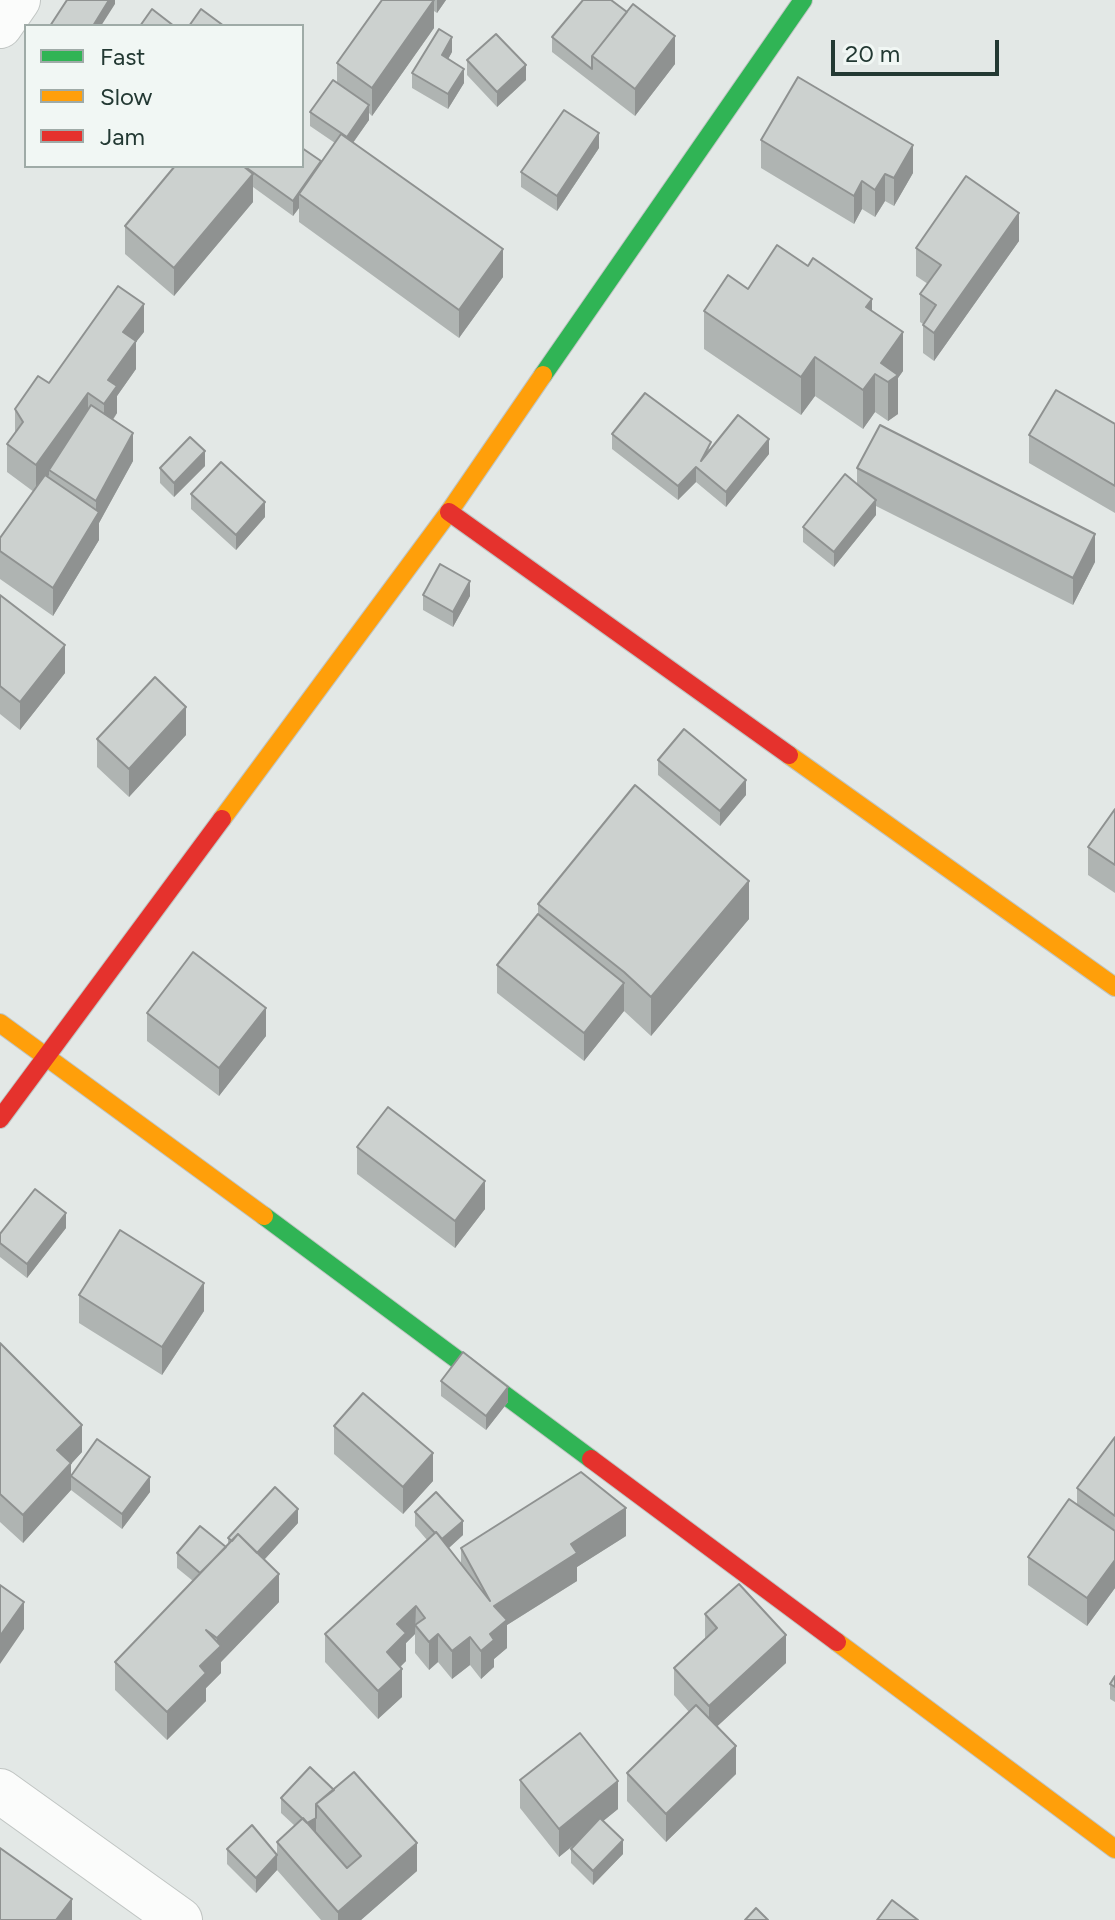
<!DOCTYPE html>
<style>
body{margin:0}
#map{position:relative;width:1115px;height:1920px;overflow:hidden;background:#e3e8e6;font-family:Figtree,sans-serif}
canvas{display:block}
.legend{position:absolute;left:24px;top:24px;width:280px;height:144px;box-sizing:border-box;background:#f1f7f4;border:2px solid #9faba7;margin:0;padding:10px 14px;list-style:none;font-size:24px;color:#233933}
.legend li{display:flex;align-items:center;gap:16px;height:40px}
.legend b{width:40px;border:2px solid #9faba7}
.scale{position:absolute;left:831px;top:40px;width:168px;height:36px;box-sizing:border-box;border:4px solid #233933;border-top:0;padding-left:10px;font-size:24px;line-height:28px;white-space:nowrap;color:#233933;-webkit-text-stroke:6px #f1f7f4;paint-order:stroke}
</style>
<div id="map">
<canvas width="1115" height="1920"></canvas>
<ul class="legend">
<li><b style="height:10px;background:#30b455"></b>Fast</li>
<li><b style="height:10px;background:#ff9f0a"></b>Slow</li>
<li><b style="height:10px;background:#e5322d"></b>Jam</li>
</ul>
<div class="scale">20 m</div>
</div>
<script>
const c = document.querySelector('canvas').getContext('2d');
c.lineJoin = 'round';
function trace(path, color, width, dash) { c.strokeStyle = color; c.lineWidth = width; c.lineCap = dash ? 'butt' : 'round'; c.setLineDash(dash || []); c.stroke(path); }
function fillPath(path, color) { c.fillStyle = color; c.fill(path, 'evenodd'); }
const street = new Path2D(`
 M0,26L18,0
 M0,1791L180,1920`);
const fast = new Path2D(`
 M543,375L803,0
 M264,1216L591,1459`);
const slow = new Path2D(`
 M789,755L1115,987
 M222,819L449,512L543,375
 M0,1023L264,1216
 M837,1642L1115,1849`);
const jam = new Path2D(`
 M449,512L789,755
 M0,1119L222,819
 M591,1459L837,1642`);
const wall = new Path2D(`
 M382,0H446L437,13L434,11V28L372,116L369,113V120L353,143L503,277L459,338L299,222V208L293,216L253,187V202L174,296L125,254V226L175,166L321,163L335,143L310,126V112L337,83V63Z
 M627,12L675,64L635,116L552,52V37Z
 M452,52L448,59L464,83L448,109L412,88V73Z
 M467,60L526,80L497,107L467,75Z
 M761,140L913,173L894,206L885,201L875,217L862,209L854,224L761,168Z
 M599,148L557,211L521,187V172Z
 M1019,241L934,361L923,353V324L920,322V294L928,284L916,276V248Z
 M748,289L872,311L903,371L898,378V414L888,421L875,412L863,429L815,396L801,415L704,349V311Z
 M144,332L136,342V369L117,396V413L113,420L133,461L99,523V540L53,616L0,579V551L34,492L7,472V444L15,433V409L49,383Z
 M1115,424V513L1029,463V435Z
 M612,434L711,449L769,454L726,507L696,482L678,500L612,449Z
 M205,466L174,497L160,483V468Z
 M857,468L1095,562L1073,605L876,506V515L834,567L803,542V527L857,484Z
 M191,494L265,517L236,550L191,509Z
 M0,595L65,673L20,730L0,714Z
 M423,595L470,596L453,627L423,610Z
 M186,735L129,797L97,767V739Z
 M658,760L746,795L720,826L658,775Z
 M1115,809V893L1088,875V847Z
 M538,904L749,919L651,1036L624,1011L584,1061L497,993V965L538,914Z
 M147,1013L266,1036L219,1096L147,1041Z
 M357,1147L485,1209L455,1248L357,1174Z
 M66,1228L27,1278L0,1257V1234Z
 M79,1295L204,1311L162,1375L79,1323Z
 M0,1343L82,1452L71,1464V1476L150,1492L122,1529L71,1490L23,1543L0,1522Z
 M441,1381L508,1402L486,1430L441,1396Z
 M334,1426L433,1481L403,1514L334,1454Z
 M1115,1437V1588L1087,1626L1028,1585V1557L1077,1505V1488Z
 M415,1512L463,1535L449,1548L461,1563V1548L626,1536L577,1567V1581L507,1625V1648L494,1659V1667L481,1679L470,1665L452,1679L438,1662L429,1670L415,1653V1634L406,1643V1661L400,1667L402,1697L378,1719L325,1662V1634L427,1540L415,1526Z
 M298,1523L264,1560L279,1602L221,1662V1673L206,1688V1701L167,1740L115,1690V1662L193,1581L177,1568V1553L226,1547L228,1544V1538Z
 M705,1614L786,1663L717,1726L736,1774L666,1842L627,1801V1773L689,1712L674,1695V1668L705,1639Z
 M1115,1676V1702L1110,1699V1684Z
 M310,1767L417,1871L361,1920H321L277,1870V1842L295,1826L281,1813V1798Z
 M520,1780L618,1809L603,1821L623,1854L593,1885L571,1863V1849L577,1842L559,1857L520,1808Z
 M227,1849L277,1870L256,1893L227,1864Z`);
const shadedWall = new Path2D(`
 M109,0H115V4L101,26H92Z
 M434,0V28L372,116V88Z
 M437,0H446L437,13Z
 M675,36V64L635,116V89Z
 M452,37V52L442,70V55Z
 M526,65V80L497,107V92Z
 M464,69V83L448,109V94Z
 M369,105V120L347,151V137Z
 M599,133V148L557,211V196Z
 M913,145V173L894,206V178Z
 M321,161V175L299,194V208L293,216V201Z
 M253,174V202L174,296V268Z
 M885,174V201L875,217V190Z
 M862,181V209L854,224V196Z
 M1019,213V241L934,361V333Z
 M503,249V277L459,338V310Z
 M872,299V337L866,307Z
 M144,304V332L136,342V369L117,396V413L104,432V404L108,380L123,332Z
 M903,332V371L898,378V414L888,421V382L881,363Z
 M815,357V396L801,415V377Z
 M875,374V412L863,429V390Z
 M88,393V420L49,470V475L36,493V465Z
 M133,433V461L99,523V540L53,616V588L96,518V501Z
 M769,439V454L726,507V492Z
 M205,451V466L174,497V483Z
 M696,467V482L678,500V486Z
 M876,500V515L834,567V552Z
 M265,502V517L236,550V535Z
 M1095,534V562L1073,605V578Z
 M470,581V596L453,627V612Z
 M65,645V673L20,730V702Z
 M186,707V735L129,797V769Z
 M746,780V795L720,826V811Z
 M749,881V919L651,1036V997Z
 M624,983V1011L584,1061V1033Z
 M266,1008V1036L219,1096V1068Z
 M485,1181V1209L455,1248V1221Z
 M66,1213V1228L27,1278V1264Z
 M204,1283V1311L162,1375V1347Z
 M508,1387V1402L486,1430V1416Z
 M82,1425V1452L71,1464V1490L23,1543V1515L57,1450Z
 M433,1453V1481L403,1514V1487Z
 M150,1477V1492L122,1529V1514Z
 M626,1508V1536L577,1567V1581L507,1625V1648L494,1659V1667L481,1679V1651L490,1634L494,1606L571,1544Z
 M298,1509V1523L251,1574V1559Z
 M463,1521V1535L441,1555V1540Z
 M1115,1560V1588L1087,1626V1598Z
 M279,1574V1602L221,1662V1673L206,1688V1701L167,1740V1712L200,1666L217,1650V1638Z
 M24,1602V1629L0,1664V1636Z
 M416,1606L415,1634L406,1643V1661L387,1680V1652L397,1624Z
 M438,1634V1662L429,1670V1642Z
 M786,1635V1663L709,1734V1706Z
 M470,1637V1665L452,1679V1651Z
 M402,1669V1697L378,1719V1691Z
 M736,1746V1774L666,1842V1814Z
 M618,1781V1809L559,1857V1829Z
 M316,1818V1832L307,1823Z
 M623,1840V1854L593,1885V1871Z
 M417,1843V1871L361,1920H338V1912Z
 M277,1855V1870L256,1893V1878Z
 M72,1899V1920H56Z`);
const building = new Path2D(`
 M67,0H109L93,26H50Z
 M382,0H434L372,88L337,63Z
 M583,0H611L627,12L592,56V69L552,37Z
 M633,4L675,36L635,89L592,56Z
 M152,9L174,26H140Z
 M201,9L224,26H189Z
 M439,29L452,37L442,55L464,69L448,94L412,73Z
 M496,34L526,65L497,92L467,60Z
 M798,77L913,145L894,178L885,174L875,190L862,181L854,196L761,140Z
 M333,80L369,105L347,137L310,112Z
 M564,110L599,133L557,196L521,172Z
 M341,134L503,249L459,310L299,194Z
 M302,148L321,161L293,201L244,166H302Z
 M175,166H243L253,174L174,268L125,226Z
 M966,176L1019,213L934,333L923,325L936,305L920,294L941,265L916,248Z
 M777,245L808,266L813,258L872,299L866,307L903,332L881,363L898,375L888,382L875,374L863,390L815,357L801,377L704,311L728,275L748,289Z
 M118,286L144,304L123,332L136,341L108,380L117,386L104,404L88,393L36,465L7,444L23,422L15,409L38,376L49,383Z
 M1056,390L1115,424V486L1029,435Z
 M645,393L711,442L701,461L738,415L769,439L726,492L696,467L678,486L612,434Z
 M91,405L133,433L96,501L49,470Z
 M880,425L1095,534L1073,578L857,468Z
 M190,437L205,451L174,483L160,468Z
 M221,462L265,502L236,535L191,494Z
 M845,474L876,500L834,552L803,527Z
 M45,475L99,512L53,588L0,551V538Z
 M440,564L470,581L453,612L423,595Z
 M0,595L65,645L20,702L0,686Z
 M155,677L186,707L129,769L97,739Z
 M684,729L746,780L720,811L658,760Z
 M635,785L749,881L651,997L624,972L538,904Z
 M1115,809V865L1088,847Z
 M538,914L624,983L584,1033L497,965Z
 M193,952L266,1008L219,1068L147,1013Z
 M388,1107L485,1181L455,1221L357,1147Z
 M35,1189L66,1213L27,1264L0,1243V1234Z
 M120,1230L204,1283L162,1347L79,1295Z
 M0,1343L82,1425L57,1450L71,1463L23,1515L0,1494Z
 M463,1352L508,1387L486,1416L441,1381Z
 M363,1393L433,1453L403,1487L334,1426Z
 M1115,1437V1516L1077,1488Z
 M97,1439L150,1477L122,1514L71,1476Z
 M581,1472L626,1508L571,1544L577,1553L494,1606L507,1620L490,1634L494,1640L481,1651L470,1637L452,1651L438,1634L429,1642L415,1625L425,1618L416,1606L397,1624L406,1633L387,1652L402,1669L378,1691L325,1634L436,1532L490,1601L461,1548Z
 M275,1487L298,1509L257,1553L238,1534L232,1541L228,1538Z
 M436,1492L463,1521L442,1539L436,1532L435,1533L415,1512Z
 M1069,1499L1115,1531V1560L1087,1598L1028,1557Z
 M200,1526L226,1547L200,1573L177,1553Z
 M238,1534L279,1574L217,1638L206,1630L221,1646L200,1666L206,1673L167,1712L115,1662Z
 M739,1584L786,1635L709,1706L674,1668L717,1628L705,1614Z
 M0,1585L24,1602L0,1636Z
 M1115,1676V1687L1110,1684Z
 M696,1705L736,1746L666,1814L627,1773Z
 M580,1733L618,1781L559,1829L520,1780Z
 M310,1767L334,1790L316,1804V1818L307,1823L281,1798Z
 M354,1772L417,1843L338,1912L277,1842L303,1818L347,1868L361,1856L316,1804Z
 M600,1818L623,1840L593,1871L571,1849Z
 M252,1825L277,1855L256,1878L227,1849Z
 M0,1848L72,1899L56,1920H0Z
 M892,1900L918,1920H877Z
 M756,1908L768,1920H745Z`);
trace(street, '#c0c5c3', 46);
trace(fast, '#bfc5c3', 20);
trace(slow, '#bfc5c3', 20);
trace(jam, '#bfc5c3', 20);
trace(street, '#fbfcfb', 44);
trace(fast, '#30b455', 18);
trace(slow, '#ff9f0a', 18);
trace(jam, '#e5322d', 18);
fillPath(wall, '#afb4b2');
fillPath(shadedWall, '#8f9291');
fillPath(building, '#ccd1cf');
trace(building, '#8f9291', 2);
</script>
